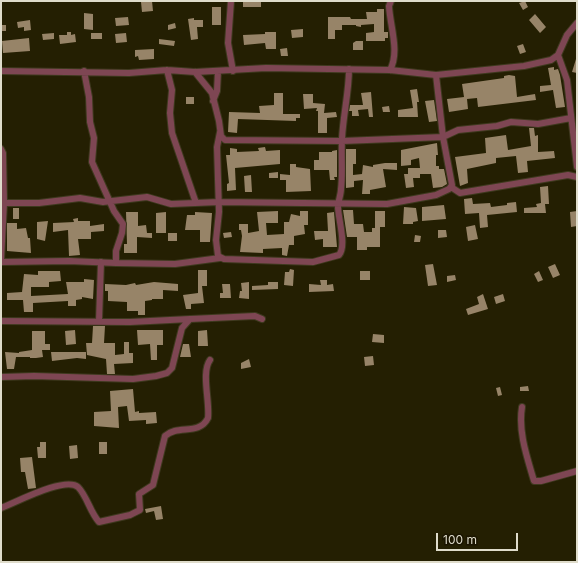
<!DOCTYPE html>
<style>
body{margin:0}
#map{position:relative;width:578px;height:563px;overflow:hidden;background:#241f02;font-family:Inter,sans-serif}
canvas{display:block}
.frame{position:absolute;inset:0;border:2px solid #dfdccb;pointer-events:none}
.scale{position:absolute;left:436px;top:533px;width:82px;height:18px;box-sizing:border-box;border:2px solid #dfdccb;border-top:0;padding-left:5px;font-size:12px;line-height:14px;white-space:nowrap;color:#dfdccb;-webkit-text-stroke:3px #1b1500;paint-order:stroke}
</style>
<div id="map">
<canvas width="578" height="563"></canvas>
<div class="frame"></div>
<div class="scale">100 m</div>
</div>
<script>
const c = document.querySelector('canvas').getContext('2d');
c.lineJoin = 'round';
function fillPath(path, color) { c.fillStyle = color; c.fill(path, 'evenodd'); }
function trace(path, color, width, dash) { c.strokeStyle = color; c.lineWidth = width; c.lineCap = dash ? 'butt' : 'round'; c.setLineDash(dash || []); c.stroke(path); }
const building = new Path2D(`
 M152,1L153,11L142,12L141,2Z
 M243,1H261V7H243Z
 M525,1L528,7L523,10L519,3Z
 M212,7H221V25H212Z
 M377,9H384V32H388V38H385V41H366V33L374,32V24L361,25V27L356,26V25H342V30H335V39H328V17H350L351,19H367L366,12H377Z
 M84,13L93,14V30L84,29Z
 M535,14L546,27L540,33L529,20Z
 M128,17L129,25L116,26L115,18Z
 M194,18V20H203V27H197L198,39L191,40L188,19Z
 M30,20L31,30L24,31V27L18,28L17,22Z
 M175,23L176,28L168,30V25Z
 M1,25H6V31H1Z
 M303,29V37L292,38L291,30Z
 M67,32H71V35L75,34L76,42L60,44L59,35H67Z
 M265,32H276V49H266L265,43L244,45L243,35L265,34Z
 M54,33V39L43,40L42,34Z
 M91,33H102V39H91Z
 M126,33L127,42L116,43L115,34Z
 M29,38L30,51L3,53L2,41Z
 M159,39L175,41L174,46L159,44Z
 M356,41H363V50H353V43Z
 M523,44L526,52L520,54L517,46Z
 M287,48L288,56H281L280,49Z
 M154,49V59L139,60L138,56L135,57V50Z
 M576,59H577V73L572,72Z
 M554,67V70L558,69L560,75L565,107L556,108L553,90L540,92V86L551,85L548,68Z
 M509,75L515,76L517,97L535,94L536,100L478,107L477,98L467,99L468,109L449,112L447,99L464,97L462,84L504,78V76Z
 M417,89L419,102H417L418,117H398V110L413,108L410,90Z
 M371,92L373,117H369L368,109L358,110L359,116H352V111H349L350,105H363L361,93Z
 M274,93H283V114H300V118H296V121L238,119L237,133L228,132L229,112L260,113L259,106L274,105Z
 M303,94H313V103L325,104L324,113L336,112L337,117L327,118V133H318V111H316L317,108L304,109Z
 M186,97H194V104H186Z
 M434,100L437,121L429,122L425,101Z
 M389,106L390,112H383L382,107Z
 M529,128H534L535,136L538,135V152L554,151L555,158L527,161L528,172L518,173L516,156L496,158V163L467,169L468,183L460,186L455,157L486,153L485,138L506,135L508,150L531,146Z
 M437,143L438,155H436V166H439V169H444L447,184L442,187L433,188L431,174H420V178H413L414,187L406,188L404,174H408V168H420L419,158L411,160V165L401,166V150Z
 M265,147L266,151L280,150V164L235,168L236,190L227,191V184L229,183L226,155H230V148L237,149V152L259,151L258,148Z
 M346,149H356V164H353V175L362,174L363,165L373,167V165L385,163H397V170L383,169L386,187L370,190V194H362L363,180L354,181V187L346,188Z
 M337,150V177H334L335,180H330L329,170H314V160H319V152H332V151Z
 M290,164H296V167L310,169L311,191L286,192V180H280V174L290,175Z
 M278,172V178H269V173Z
 M251,175L252,192H245L244,176Z
 M548,186L549,204H545L546,213H524V208L537,207L536,204L541,203L540,187Z
 M472,198L473,204L490,203L491,207L507,205V203L516,202L517,212L487,215L488,227L480,228L479,213L465,214L464,199Z
 M444,205L446,219L422,221V207Z
 M404,207L416,208L418,221L413,222V224H403Z
 M13,208H19V219H13Z
 M343,210H353L354,224H363L364,232H372V228H375V211H385V227H380V247H367V250H357V237H347Z
 M278,211V223H266L267,235L284,234V222H289L291,214L300,216V211H308V225H304L305,234L294,236V245H289L287,256L282,255V248L263,249V253L240,252L242,236L241,230H239V224H248V233L259,231L257,212Z
 M577,211V226L571,227L570,212Z
 M126,212H138V226L146,225L147,233H152V238L137,237V253H124V244H127Z
 M166,212V233H156V213Z
 M195,212L212,213L210,242H200V230H185L187,215H195Z
 M334,212L337,247H323V239L315,240L314,231H328L327,213Z
 M78,218V221H90V226L104,224V231L91,232V239H78L80,255L69,256L68,230L53,232V223L74,222L73,219Z
 M48,221L45,241L37,239V222Z
 M7,223H17V229L26,228L28,238H30L31,253L7,251Z
 M475,225L478,239L468,241L466,227Z
 M438,230H446L447,237L438,238Z
 M231,232L232,237L224,238L223,233Z
 M168,233H177V241H168Z
 M415,235L421,236L420,242H414Z
 M433,264L437,285L428,286L425,265Z
 M555,264L560,275L553,278L548,267Z
 M290,269L294,270L293,286L284,285L285,272H289Z
 M198,270H207V286H202L204,303L191,304V309H186L183,295L198,293Z
 M38,271H60L61,281L49,282V287H31V296L68,294L66,282H84V279L94,280L93,299L82,297V299L76,300V306H68V301L33,303V312H24L23,300H7V293L22,292L24,274L38,275Z
 M360,271H370V280H360Z
 M539,271L543,280L538,282L534,274Z
 M455,275L456,280L447,282V276Z
 M320,280H327V285L333,284L334,291L309,292V284L321,285Z
 M154,282L178,284V291L163,290V299H152V300L145,301V315H138V311H127V302L108,301V291H105V284L126,285L135,283L136,285Z
 M249,282V299L239,298L240,291H242L241,283Z
 M268,282H278V289L252,290V286L268,285Z
 M222,284H230L231,298H220V293H223Z
 M483,294L488,309L468,315L466,309L479,304L477,297Z
 M503,294L505,301L496,304L494,297Z
 M93,326H105L104,343H115V355L124,354V342H129V353H133V363L114,364L115,374H107L106,359L87,355L86,343H92Z
 M75,330L76,344L66,345L65,331Z
 M137,330H163V345H157V360H151L150,344L138,345Z
 M207,330L208,346H198V331Z
 M32,331H45V344H50V350H42L43,357L36,358H30V357H16L14,369H7L5,352L19,353V352L32,350Z
 M373,334L384,335V343L372,342Z
 M183,344H189L191,357H180Z
 M51,352H86V359L77,358L52,361Z
 M373,356L374,365L365,366L364,357Z
 M249,359L251,367L241,369V363Z
 M528,386L529,391H520V387Z
 M500,387L502,395L498,396L496,388Z
 M133,389L135,412L139,411V413L156,412L157,423L146,424V420L129,421L127,406L118,407L119,428L94,426V412L111,411L110,391Z
 M40,442H46V458H38L37,447H40Z
 M99,442H107V454H99Z
 M77,445L78,458L70,459L69,446Z
 M32,457L36,488L28,489L25,472H21L20,458Z
 M161,506L163,519L156,520L154,511L146,513L145,509Z`);
const minor = new Path2D(`
 M231,1L228,43L233,71
 M558,55L567,80L577,167
 M167,70L172,90L170,113L172,133L196,203
 M390,70C400,52 390,26 389,6L391,1
 M1,71L129,73L167,70L195,72L266,68L390,70L436,75L524,66L551,60L558,55L567,35L577,23
 M195,72L212,93L219,121L221,136L225,140L342,141L443,137L458,130L497,126L511,122L538,124L571,118
 M213,101L217,91L218,71
 M220,132L217,147L219,212L216,240L218,256L224,259L313,262L339,255C347,246 338,218 338,207C338,201 341,195 341,189C343,173 341,155 342,139C343,116 349,92 349,69
 M1,149L3,153L4,203L1,260
 M451,187L460,193L568,175L577,177
 M4,203H39L80,198L103,202L147,197L171,204L219,202L387,204L436,195L449,189L452,185L443,137L436,75
 M1,262L69,261L116,263V251L122,233L123,224L114,211L92,162L94,138L90,122L89,97L84,71
 M116,263L175,264L220,258
 M1,321L130,322L190,319
 M99,321L101,262
 M1,377L34,376L133,379L156,376L167,373L172,368L182,328L190,319L255,316L262,319
 M522,407C518,432 527,457 534,481H541L577,471
 M1,508C15,503 65,476 78,487C87,496 90,512 99,522L130,515L140,510L139,494L153,485L165,436C178,424 199,436 208,418C210,402 201,372 210,360`);
fillPath(building, '#978468');
trace(minor, '#3e391e', 8);
trace(minor, '#7e4653', 6);
</script>
